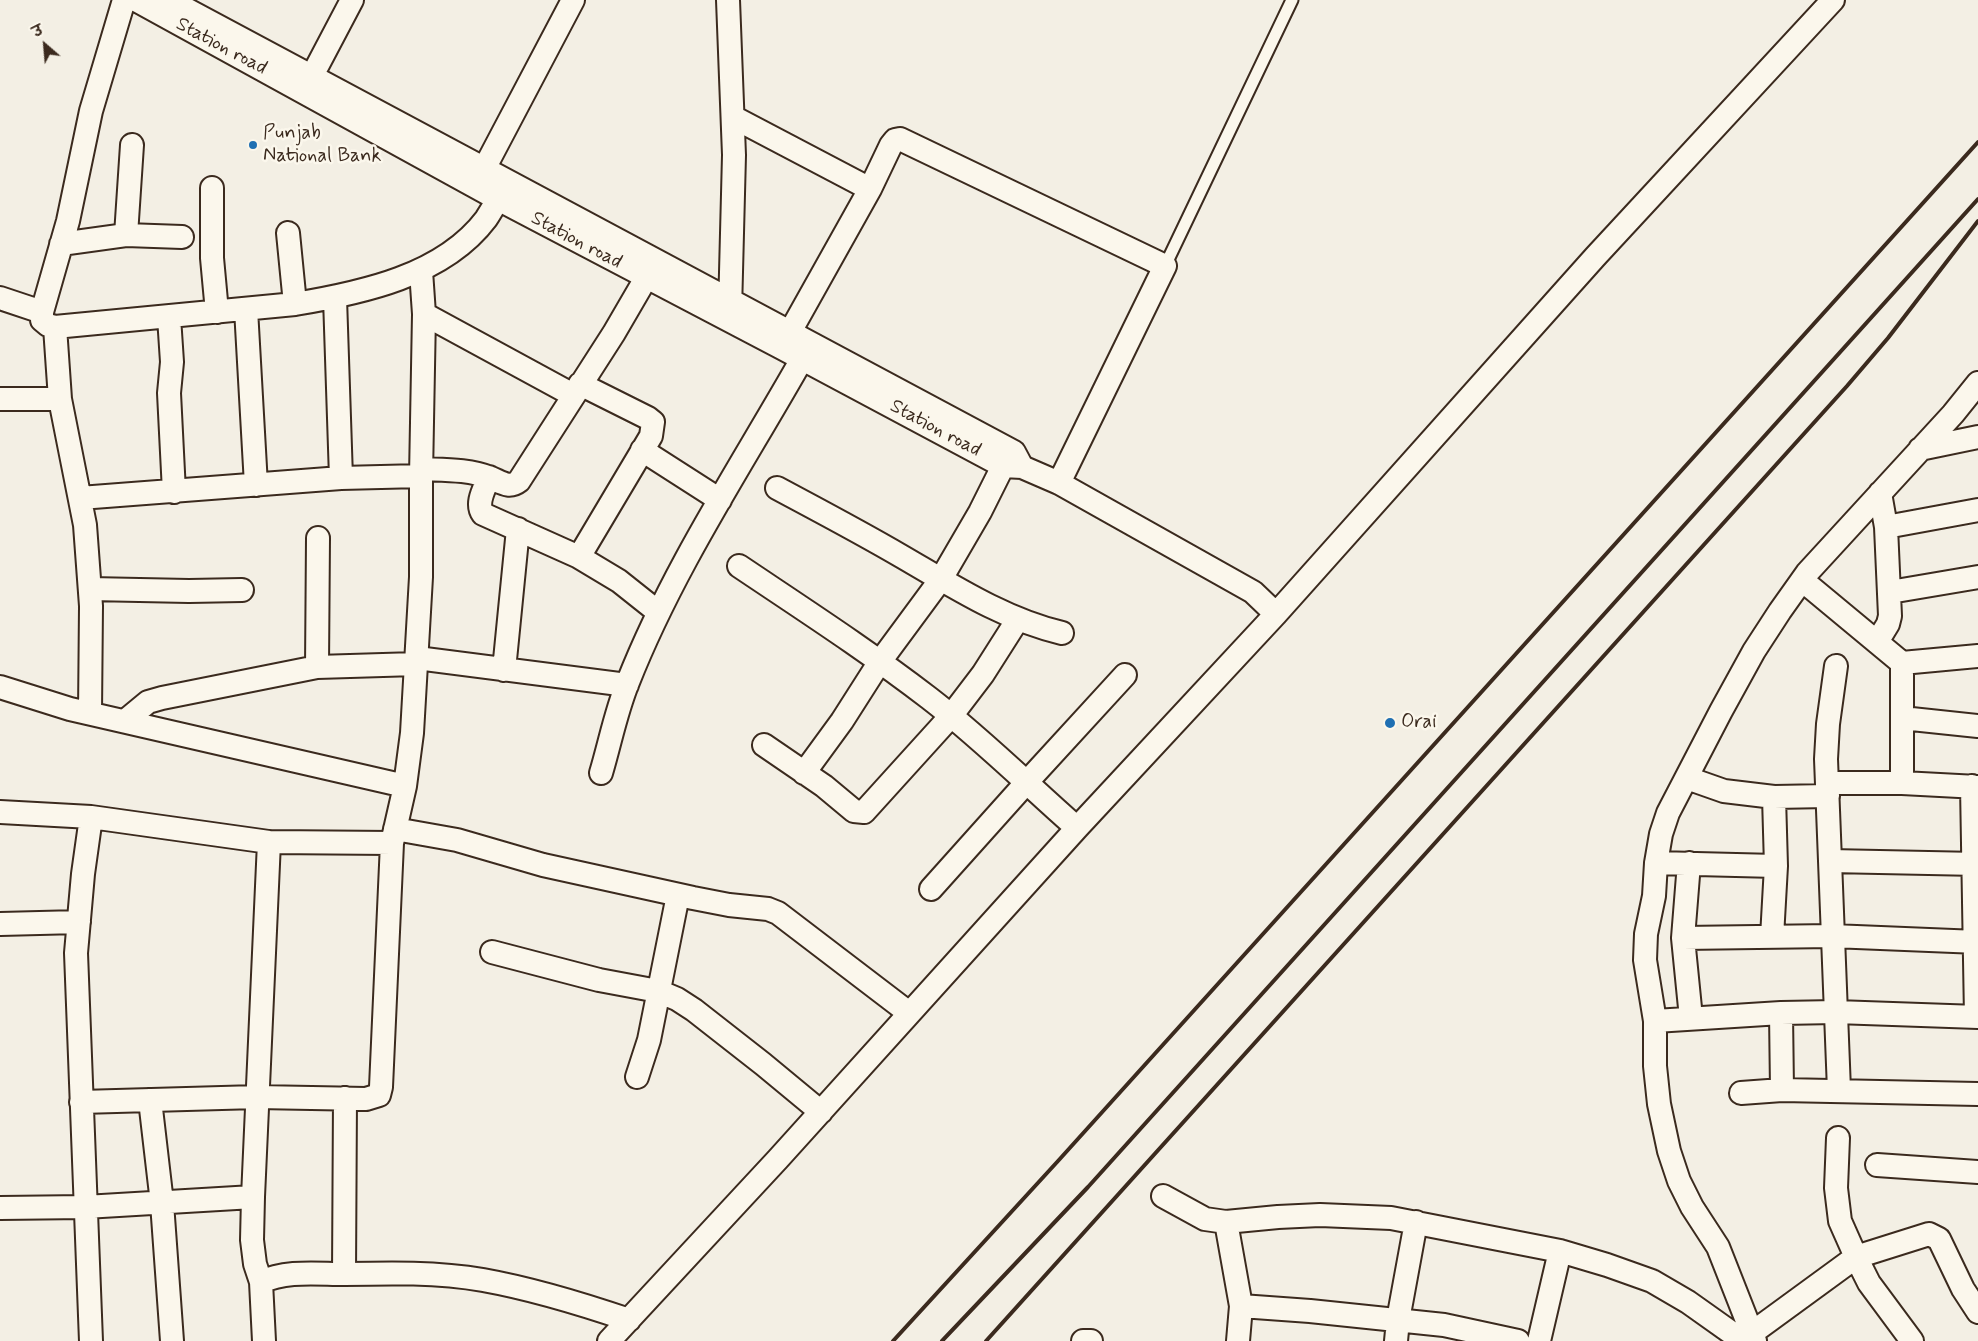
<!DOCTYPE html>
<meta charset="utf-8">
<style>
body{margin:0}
#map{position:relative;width:1978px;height:1341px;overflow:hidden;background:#f3efe4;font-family:Mynerve,"Playpen Sans Deva",sans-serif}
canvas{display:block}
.north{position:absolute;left:20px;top:20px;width:50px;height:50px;-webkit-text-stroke:4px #fbf7ec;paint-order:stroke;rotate:333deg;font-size:14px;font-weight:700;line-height:20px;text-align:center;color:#3b2a1e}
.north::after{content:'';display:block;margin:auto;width:18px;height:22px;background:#3b2a1e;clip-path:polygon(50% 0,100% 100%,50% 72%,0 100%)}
</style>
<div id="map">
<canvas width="1978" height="1341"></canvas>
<div class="north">उ</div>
</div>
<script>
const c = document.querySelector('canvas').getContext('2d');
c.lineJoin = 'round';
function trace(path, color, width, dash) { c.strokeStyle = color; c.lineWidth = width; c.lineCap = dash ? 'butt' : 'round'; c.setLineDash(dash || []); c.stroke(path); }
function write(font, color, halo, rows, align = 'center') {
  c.font = font + ' Mynerve,sans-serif'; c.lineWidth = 5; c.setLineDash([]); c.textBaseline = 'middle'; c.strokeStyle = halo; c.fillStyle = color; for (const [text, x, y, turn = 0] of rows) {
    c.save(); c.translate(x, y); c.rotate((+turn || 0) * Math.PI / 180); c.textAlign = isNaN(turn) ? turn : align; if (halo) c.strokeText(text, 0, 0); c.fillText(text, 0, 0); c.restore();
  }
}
const service = new Path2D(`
 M1165,266L1292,0`);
const minor = new Path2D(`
 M124,0L91,111L68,221L42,312V320L48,325L55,327L295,304C361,293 443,276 486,219C490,213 494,206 498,199
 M136,0L498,199L780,347L1003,466L1022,467L1059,483L1253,592L1276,614
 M169,0L1014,452L1022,467
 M728,0L734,155L730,311
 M312,76L352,0
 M733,117L870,189
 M484,169L573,0
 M212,188V258L217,312
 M288,233L295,304
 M126,235L132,145
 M61,244L126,235L182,237
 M0,298L42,312
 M335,298L341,478
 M246,309L256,485
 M424,314L573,395
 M169,317L172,362L169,393L174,492
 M55,327L60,399L85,525L91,606L90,713
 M790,332L870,189L891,145L895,140L900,139L1165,266L1059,483
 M0,399H60
 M1920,449L1978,437
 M642,450L720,500
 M421,469C444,470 469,469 491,478C501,482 509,489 519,481L614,333L646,278
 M489,477C485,488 475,503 483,514L579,557L619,581L658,612
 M777,488C818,510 860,532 901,556C951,585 1005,620 1062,633
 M80,498L341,478L421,476
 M1886,527L1978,510
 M579,557L651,436L653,422L648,418L580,384
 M739,566C803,609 868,651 929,698C981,738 1028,785 1077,828
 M1802,580L1902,663L1978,656
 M90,589L189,591L242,590
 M1890,592L1978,577
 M1877,642L1888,624L1890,616L1886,527L1880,493
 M417,658L627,685
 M1902,663V783
 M1836,666L1828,724L1826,759L1839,1090
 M317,667L318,538
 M504,670L518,529
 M0,687L70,709L405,786
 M1902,718L1978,726
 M125,721L148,702L162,698L317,667L416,664
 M764,745L824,786L854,811L864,812L951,716L983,674L1018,619
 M601,773C610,743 616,711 628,682C673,568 742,465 802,359
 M804,773L842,721L879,663L941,579L980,512L1003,466
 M1687,778L1724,791L1774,797L1828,796
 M1828,783H1902L1978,787
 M1972,786L1976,1017
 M0,812L91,817L269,842L392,843
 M395,829L457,840L543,865L693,898L729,905L768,909L778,913L909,1013
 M1830,861L1978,864
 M1656,863L1776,866
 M1689,863L1683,938L1691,1018
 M931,889L1026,783L1125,675
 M0,924L79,922
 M1772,937L1776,866L1774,797
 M1683,938L1832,936L1978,942
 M492,952L599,980L658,991L677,999L694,1010L763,1064L821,1112
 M1781,1013L1782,1090
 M1655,1021L1781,1013L1836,1012L1978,1017
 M637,1077L649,1040L678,895
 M1741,1093L1782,1090L1978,1094
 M150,1100L162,1203L172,1341
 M81,1102L257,1097L366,1099L379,1095L381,1087L392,843L405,786L412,733L421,577V476L424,314L421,271
 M1838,1138L1836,1188L1840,1221L1856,1257L1869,1283L1912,1341
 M1877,1165L1978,1172
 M1163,1196L1205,1219L1226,1222L1278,1217L1320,1215L1391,1218L1560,1251L1607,1265L1652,1281L1688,1302L1743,1341
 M0,1208L85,1207L253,1197
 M1226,1222L1241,1306L1238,1341
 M344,1274L345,1098
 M261,1282C286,1270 317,1274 344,1274C390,1273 437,1272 483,1280C533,1289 582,1304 629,1320
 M1241,1306L1310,1311L1444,1325L1518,1341
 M1752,1333L1856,1257L1929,1234L1939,1239L1963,1289L1978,1312
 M91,1341L76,953L83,874L91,817
 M264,1341L261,1282L255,1264L252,1240L253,1197L269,842
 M609,1341L778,1159L1077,828L1276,614L1595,257L1833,0
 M1083,1341H1091
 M1396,1341L1398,1320L1416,1222
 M1539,1341L1560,1251
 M1755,1341L1718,1247L1692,1207L1679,1181L1669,1151L1659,1104L1655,1066V1021L1645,960L1646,934L1654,896L1656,863L1661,834L1668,813L1721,711L1754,651L1780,611L1807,573L1953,414L1978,383`);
const rail = new Path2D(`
 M893,1341L1058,1161L1978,142
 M942,1341L1088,1187L1978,199
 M986,1341L1847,386L1888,338L1978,221`);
const markers = [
 [253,145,5,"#1f6fb2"],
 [1390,723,6,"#1f6fb2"]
];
const streetNames = [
 ["Station road",221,47,28],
 ["Station road",576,241,28],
 ["Station road",935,429,28]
];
const poiNames = [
 ["Punjab",263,134],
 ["National Bank",263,157],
 ["Orai",1401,723]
];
trace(service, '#3b2a1e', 15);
trace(minor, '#3b2a1e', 26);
trace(service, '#fbf7ec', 11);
trace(minor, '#fbf7ec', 22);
trace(rail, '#3b2a1e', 4);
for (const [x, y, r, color] of markers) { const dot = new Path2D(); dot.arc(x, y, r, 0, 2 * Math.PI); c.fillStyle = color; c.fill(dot); trace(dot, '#fbf7ec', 2); }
write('20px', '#3b2a1e', '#fbf7ec', streetNames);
write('20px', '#3b2a1e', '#fbf7ec', poiNames, 'left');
</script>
